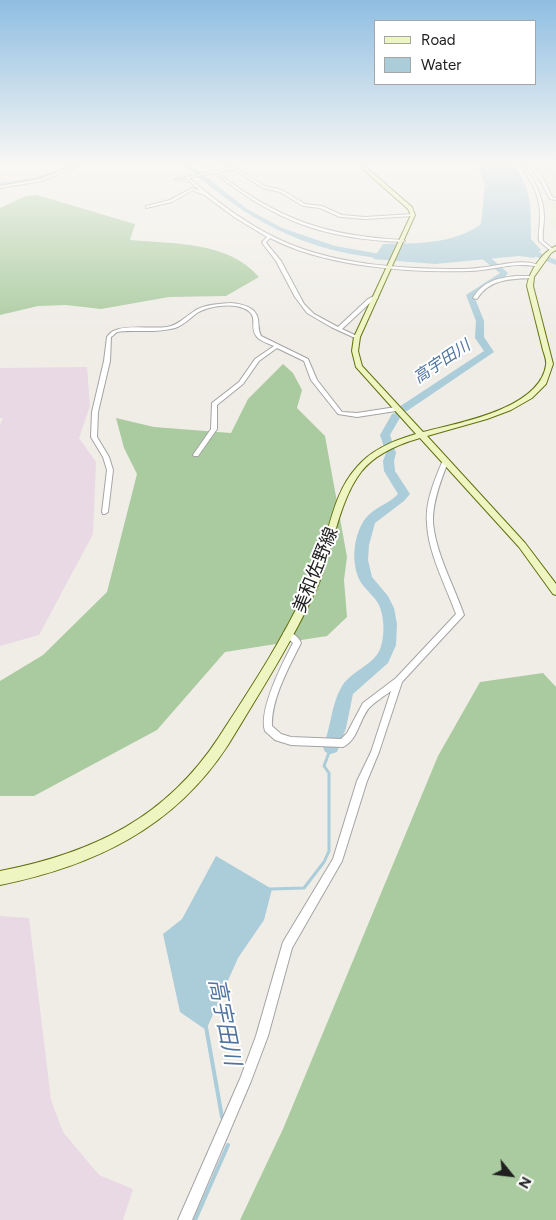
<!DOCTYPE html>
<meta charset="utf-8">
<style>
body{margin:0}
#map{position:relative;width:556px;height:1220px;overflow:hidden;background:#f0ede7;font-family:Figtree,sans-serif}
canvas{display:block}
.legend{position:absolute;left:374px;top:20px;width:162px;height:65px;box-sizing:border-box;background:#fff;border:1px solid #a6a6a6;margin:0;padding:6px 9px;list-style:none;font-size:15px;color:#202020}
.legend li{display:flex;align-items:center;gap:10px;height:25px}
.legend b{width:25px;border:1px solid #a6a6a6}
.north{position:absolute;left:486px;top:1150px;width:50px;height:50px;-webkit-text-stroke:4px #fff;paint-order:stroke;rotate:119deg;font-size:14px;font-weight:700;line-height:20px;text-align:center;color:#202020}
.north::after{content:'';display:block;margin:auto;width:18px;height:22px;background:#202020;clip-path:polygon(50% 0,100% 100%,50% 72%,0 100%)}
</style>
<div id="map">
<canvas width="556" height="1220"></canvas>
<ul class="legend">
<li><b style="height:6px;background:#eff5c0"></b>Road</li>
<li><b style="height:14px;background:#abccd9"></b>Water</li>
</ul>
<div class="north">N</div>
</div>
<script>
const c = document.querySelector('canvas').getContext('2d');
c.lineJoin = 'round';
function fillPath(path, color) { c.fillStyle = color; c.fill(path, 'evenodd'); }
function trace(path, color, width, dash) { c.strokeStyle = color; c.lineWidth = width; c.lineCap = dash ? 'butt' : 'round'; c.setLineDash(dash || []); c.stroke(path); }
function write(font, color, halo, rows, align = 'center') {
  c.font = font + ' Figtree,"Noto Sans JP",sans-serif'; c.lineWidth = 4; c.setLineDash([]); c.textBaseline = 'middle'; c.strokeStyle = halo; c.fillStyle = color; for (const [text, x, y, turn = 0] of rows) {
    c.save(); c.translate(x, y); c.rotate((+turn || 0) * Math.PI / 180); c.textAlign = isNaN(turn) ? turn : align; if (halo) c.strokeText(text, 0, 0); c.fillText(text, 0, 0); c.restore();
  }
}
const industrial = new Path2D(`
 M87,367L90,406L79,438L96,462L93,534L39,635L0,646V425L3,418H0V368Z
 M0,916L29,918L51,1100L63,1132L99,1175L133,1189L123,1220H0Z`);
const farmland = new Path2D(`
 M530,162H556V226L550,224L552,194Z`);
const forest = new Path2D(`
 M37,195L135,224L130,240C173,244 228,241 259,277L226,296L169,297L101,309L66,305L38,306L0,315V208L26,196Z
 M283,364L293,373L302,390L297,408L325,436L347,557L344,580L347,617L327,636L225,652L157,730L34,796H0V681L43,655L107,592L137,474L124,448L116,418L154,427L231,433L248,399Z
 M543,673L556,687V1220H240L283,1129L438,756L480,682Z`);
const water = new Path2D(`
 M476,162H512C532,190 531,206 531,239L541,250L534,258L519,256L435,264L373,259L383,244C416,243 453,245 481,224L485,184Z
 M216,856L272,889L264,920L238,958L206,1030L180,1012L163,934L182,919Z`);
const streamFar1 = new Path2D(`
 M270,889L304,888L324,862L329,851V773L324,766L331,747`);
const stream = new Path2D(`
 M206,1027L222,1117
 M195,1220L228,1145`);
const river = new Path2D(`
 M181,162H188L247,209L282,228L335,246L397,257C389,262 372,257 363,256C289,245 236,211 181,162Z
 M69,166L71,169L34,182L0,187V183L33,178Z
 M517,245H523L556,260V265L517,249Z
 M477,251H483L508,273L504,279L474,296L484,321V337L494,352L407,411H399V407L484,351L475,338L476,321L466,295L500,273L477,255Z
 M396,413L401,416L390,435L396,453L394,461L395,471L410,494L404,501L375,523L369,545L368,560L372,577L388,596L394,608L397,624L396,645L388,663L353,694L346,728L337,752L331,754L325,752L323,747C331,728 331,704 342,686C352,670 377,664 381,646C385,634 384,616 379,605C375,597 367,591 362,584C350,566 353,536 365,519C374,507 389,504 398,494L384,471L383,461L386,453L380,435L392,414Z`);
const street = new Path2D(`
 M83,162H88L42,181L0,188V186L40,179Z
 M201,162H204L216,171L242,163L240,162H256L247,163L236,168L265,186L282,190L305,204L322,206L342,215L365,217L413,214L415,215L413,216L365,219L340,217L320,208L303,206L280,192L263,188L233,169L218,173C279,220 327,236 403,240L405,241L403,242C325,239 276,222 215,173L189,178C216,201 245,223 276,238C331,265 402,269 462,269C470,269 478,268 485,267C503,265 524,258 541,266L539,267C516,261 494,270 471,271C409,273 326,267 270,238L266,242L267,244L281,261L304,304L314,314L338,327L368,299L374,296H378V298L372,301L342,329L359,337L355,338L331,327L307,313L295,297L276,261L263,244L262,242L267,237L234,217L203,194H201L193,190L172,202L146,208V206L170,200L192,188L200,191L186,178L176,180L174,179L213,172Z
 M519,162H522C533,179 544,196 544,217C544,225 542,232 543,241L553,249V251H551L539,241C538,233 540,225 540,217C541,196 530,179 519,162Z
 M527,162H530L544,180L552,197L556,198V200L550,199L540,180Z
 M516,276H531L533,277L531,278C510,279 489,279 477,299L473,298C483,281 498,278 516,276Z
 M231,303C242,304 256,307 258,319C259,326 258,330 261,336L308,359L317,380L342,412L357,413L396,407L399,409L396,411L357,417L338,414L311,380L304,361L277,348L259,361L243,384L217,405V429L198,456H194L193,455L211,429L212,403L239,382L255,359L274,346C269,344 260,341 257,337C248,327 261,315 243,308C230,303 209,306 197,313C190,318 184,325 175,328C161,332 147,331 133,331C128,331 121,331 117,332C115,333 113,336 111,337L110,361L98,412L97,437L109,457L113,470L108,512L105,514H103L102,512L107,470L103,457L91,437L92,412L104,361L107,337C109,334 112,331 116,330C128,325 152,329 167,327C178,325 184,318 193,312C204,304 219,304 231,303Z
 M446,458L449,460C441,479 432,503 433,523C436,554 454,586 464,615L402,682L379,752L367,781L342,861L292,948L268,1036L251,1081L192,1220H178L240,1079L256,1036L283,942L333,859L357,781L371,752L391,691C384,696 375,702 369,708C359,720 358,740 343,747L291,745L275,740L265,731C258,710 283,662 293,643L283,634L284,632C291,630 299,637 301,643C289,667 271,699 272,726L281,734L291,737L341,739L347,733L363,703L396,678L456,614C446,586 428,553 427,523C425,502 435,479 443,460Z`);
const secondary = new Path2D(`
 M355,162H360L412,207L415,215L360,337L358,351L362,366L423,432C458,423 540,409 546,365C547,359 543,352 542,346C537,326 532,306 527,286C529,272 542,252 556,246V250L551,253L534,277L533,286L553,364L546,384L532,398L511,410L487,419L427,436L525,543L556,584V595L553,594L519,547L420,438C399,444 375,454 361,472C338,502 333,550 318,585C294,639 259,694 228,745C174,828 94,866 0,885V871C93,853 166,818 219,737C250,689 282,641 306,589C312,577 318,564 322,550C331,521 336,490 357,467C372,449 395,440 416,434L356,367L352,351L354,337L411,215L408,209Z`);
const farWaternames = [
 ["高宇田川",442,362,-34]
];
const streetNames = [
 ["美和佐野線",316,570,-68]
];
const nearWaternames = [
 ["高宇田川",224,1022,79]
];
fillPath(industrial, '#e8d9e4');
fillPath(farmland, '#e9edd4');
fillPath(forest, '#aacb9f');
fillPath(water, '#abccd9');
trace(streamFar1, '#abccd9', 3);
trace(stream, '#abccd9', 4);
fillPath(river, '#abccd9');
trace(street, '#a4a4a4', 2);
trace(secondary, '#60700e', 2);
fillPath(street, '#fff');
fillPath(secondary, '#eff5c0');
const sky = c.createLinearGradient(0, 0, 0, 333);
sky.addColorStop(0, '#8fbee2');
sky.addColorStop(0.49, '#f8f7f4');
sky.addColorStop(1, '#f8f7f400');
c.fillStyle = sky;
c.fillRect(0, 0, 556, 333);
write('italic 16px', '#5074a0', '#fff', farWaternames);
write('18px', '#202020', '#fff', streetNames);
write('italic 22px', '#5074a0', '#fff', nearWaternames);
</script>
